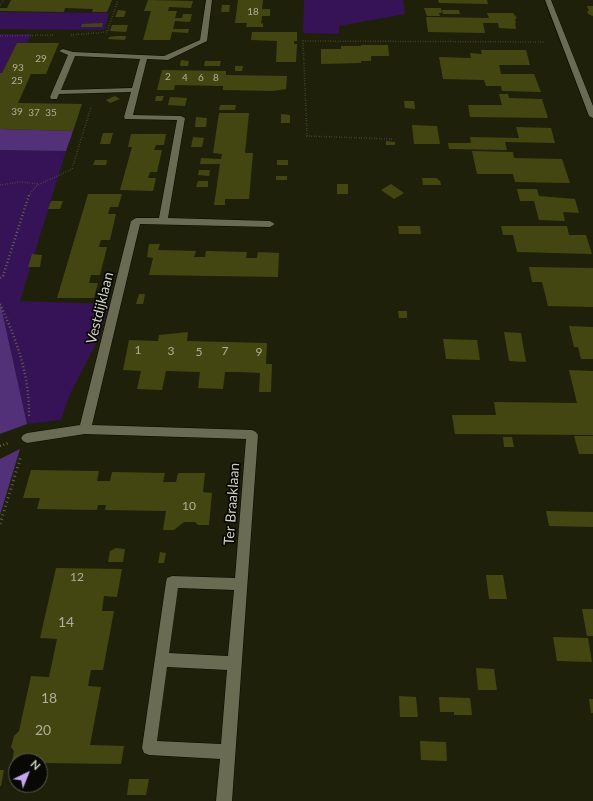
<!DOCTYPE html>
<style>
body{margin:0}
#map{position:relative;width:593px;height:801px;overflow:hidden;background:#1f2009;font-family:Lato,sans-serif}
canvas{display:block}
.north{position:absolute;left:8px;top:753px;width:40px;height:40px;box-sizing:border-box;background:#090903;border:1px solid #595a51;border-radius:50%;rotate:43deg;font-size:11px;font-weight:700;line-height:16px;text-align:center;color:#d1d3c5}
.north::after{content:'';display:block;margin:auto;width:14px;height:18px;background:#c5a7f1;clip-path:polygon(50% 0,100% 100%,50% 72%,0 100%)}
</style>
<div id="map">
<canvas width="593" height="801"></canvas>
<div class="north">N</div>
</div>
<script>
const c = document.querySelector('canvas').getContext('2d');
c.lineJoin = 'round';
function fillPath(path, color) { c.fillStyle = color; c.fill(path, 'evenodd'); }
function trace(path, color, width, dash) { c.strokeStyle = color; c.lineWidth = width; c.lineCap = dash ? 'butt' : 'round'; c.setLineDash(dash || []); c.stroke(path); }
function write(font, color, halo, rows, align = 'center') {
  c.font = font + ' Lato,sans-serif'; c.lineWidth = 3.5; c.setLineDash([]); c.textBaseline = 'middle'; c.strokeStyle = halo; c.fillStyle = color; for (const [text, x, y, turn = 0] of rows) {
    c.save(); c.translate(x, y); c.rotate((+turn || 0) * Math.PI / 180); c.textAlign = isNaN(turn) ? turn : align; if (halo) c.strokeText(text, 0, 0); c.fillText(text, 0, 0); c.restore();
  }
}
const green = new Path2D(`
 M304,0H403L405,14L339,26V34L303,33Z
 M0,12L109,13L104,30L0,29Z
 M0,34H31L27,43H17L2,73H0Z
 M0,150L66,151L20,301L109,304L98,340L70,394L61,420L27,424L0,302Z`);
const forest = new Path2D(`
 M0,129L73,131L66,151L0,150Z
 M0,302L27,424L0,434Z
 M20,449L0,515V459Z`);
const building = new Path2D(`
 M11,0H112L107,12H92L93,9L65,8L64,12L0,11V8H7Z
 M148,0L193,1L191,8L169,7L168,11H177L175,18H182L183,14H192L190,22L175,21L173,29H189L188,33L172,32L170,40H143L151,11H144Z
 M238,0H263L262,9H270V16H262L261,24L263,23V27H246L247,23H235Z
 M438,0H487L488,4L439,3Z
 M222,5H230L229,12H221Z
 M587,6H593V16L588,14L587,11H589Z
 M424,8H441L442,13H439L440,16H427Z
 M118,10L126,11L124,17H115Z
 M442,10H459L460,14H443Z
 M487,13H513L517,18L515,19L516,23H515L516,29L499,28L498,23H483L485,33L428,32L426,17L489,18Z
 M103,23L102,27H81L82,24Z
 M112,25H128L126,32L110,31Z
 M252,32H297V41H294V44H297L296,62H276L277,41L251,40Z
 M117,36H126L125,40L108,39L109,37Z
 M17,43H59L46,74H31L18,103L82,104L73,131L0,129V73H2Z
 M361,45H388L389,56H371V61H361V63L321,64V49H341V46H361Z
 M481,50H526L530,65H499L501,74H534L541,92L502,91L501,86H486L484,80L443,79L439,57L471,58L470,53L482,54Z
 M181,60L189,61L188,66H180Z
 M205,61H221L220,66H204Z
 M235,66H243L242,71H235Z
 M162,70L226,71V75L287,76L286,89L273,91L223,90V86L175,85L174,90H157Z
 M499,94H508L509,98L542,99L548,118L470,117L468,105H502Z
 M115,96L120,99L110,103L106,100Z
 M156,96H164L162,101H155Z
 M170,97L187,98L185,106L168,105Z
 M404,101H414L415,109L405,108Z
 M220,105H236L235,110H219Z
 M219,113H249L245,153H253L249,199H225V205H214L220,164H200L201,158L221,159L222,154L213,153Z
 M281,114L290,115V123H281Z
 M196,117L207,118L206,127H195Z
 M412,125L437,126L440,144H414Z
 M516,127L551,128L555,143L505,142L507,150L449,149L448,143H471L470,137L519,138Z
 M103,133H113L110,144H100Z
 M131,134H166L164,145H156L154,150H162L157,172H150L148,178H156L153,191L120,190L132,147H128Z
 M193,137L204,138L202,147H191Z
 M386,141L395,142V145H386Z
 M472,151L513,152L514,158L562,159L570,183L515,182L513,174H477Z
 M95,160H107L106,165H93Z
 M277,160H288V165H277Z
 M199,170H210L209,176L198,175Z
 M276,176H287V180H276Z
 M422,178H436L440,181L441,185H423Z
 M198,181H208V187H196Z
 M337,184H348V194H337Z
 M391,184L404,193L394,199L381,190Z
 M517,189H537L539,196L575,199L579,213L563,212L565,221L539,220L534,201H520Z
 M88,194H122L118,207H110L108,214H116L110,240H101L100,243L99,247H107L100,275H91L89,283H98L94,298H57Z
 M51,201H63L60,209H48Z
 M398,226H420L421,234H399Z
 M501,226H567L569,235H586L592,254L517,252L513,235H503Z
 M149,244H160L158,250L196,251L194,257H205L206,251L247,252L246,258H257L258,252L279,253L278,277L149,275L153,258L147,257Z
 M32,254L42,255L40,267H28Z
 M529,267L593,268V307L548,306L542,282H532Z
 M139,294H145L143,304H136Z
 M398,311H407V318H399Z
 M569,326L593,327V359H581L578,347H574Z
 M188,332L187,341L267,343L266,364H272L271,392H259L260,373L239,372H225L223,389L198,388L200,372L166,371L162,390L137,389L141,371L123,370L129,340L158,341L159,335Z
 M504,332L521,333L526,362L509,361Z
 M443,339L477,340L480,360L446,359Z
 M569,370L593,371V435L455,434L452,415H496L494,402L577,403Z
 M574,436H593V454H579Z
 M503,437H512L514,447H504Z
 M31,470L99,471L97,481H110L112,472L165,473L163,482H176L178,473H205L203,492L212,493L209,525H198L195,522H184L174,530H163L166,511L105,510L106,505H98L97,510L37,509L40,498H23Z
 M546,511L593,512V527L549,526Z
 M116,548L125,549L123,562H108L110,551Z
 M160,552L166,553L164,563H158Z
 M56,568L122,569L117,597L104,596L102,611H114L103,670H91L88,686L101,687L90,745L124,746L121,764L40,763V761L12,762L14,751L11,747L14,736L19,731L31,676L49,677L57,639L40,638Z
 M486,575H503L507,599H489Z
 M582,609H593V636H587Z
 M553,637L588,638L592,662L557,661Z
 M476,668L494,669L497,690H478Z
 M399,696L416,697L418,717H400Z
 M439,697L470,698L472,715H454V712H440Z
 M589,699H593V713H591Z
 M420,741L446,742L447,761L421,760Z
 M0,770H4L1,786H0Z
 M129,779H149L146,795H127Z`);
const pathFar2 = new Path2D(`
 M0,5L4,0
 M71,35L107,32L118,0
 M0,36L53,35
 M392,139L307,136L303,41L544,42
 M0,185L20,182L39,184
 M29,196L36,186L72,169L91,107`);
const pathFar1 = new Path2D(`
 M0,278L3,276L29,195
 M0,304C17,341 30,376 29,418
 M0,446L9,443`);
const path = new Path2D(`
 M0,524L21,456`);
const minor = new Path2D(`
 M206,0H212L207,41L168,60L147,59L133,115L181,116L185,118L168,218L270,221L275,224L270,227L140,224L92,425L252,430L256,432L258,435L232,801H216L220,759L149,755L144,753L142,748L166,582L167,578L172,576L235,578L246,439L85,434L27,443L23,441L21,438L23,435L27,433L80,425L131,221L136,218H159L177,120L125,119L124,117L131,92L59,94L57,99H51L50,97L68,55L59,51L63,49L73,52L164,56L200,40ZM75,56L140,59L132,88L61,90ZM178,588L234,590L228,656L169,653ZM167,667L227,670L221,744L157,741Z
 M545,0H551L593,106V118L589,116Z`);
const farNumbernames = [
 ["18",253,12],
 ["29",41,59],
 ["93",18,68],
 ["2",168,77],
 ["4",185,78],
 ["6",201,78],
 ["8",216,78],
 ["25",17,81],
 ["39",17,112],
 ["37",34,113],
 ["35",51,113]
];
const numberNames = [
 ["1",138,350],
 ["3",171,351],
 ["7",225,351],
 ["5",199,352],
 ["9",259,352],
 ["10",189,506],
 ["12",77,577]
];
const streetNames = [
 ["Vestdijklaan",100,308,-76],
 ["Ter Braaklaan",232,504,-86]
];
const nearNumbernames = [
 ["14",66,622],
 ["18",49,698],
 ["20",43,730]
];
fillPath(green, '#361257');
fillPath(forest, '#533179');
fillPath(building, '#444612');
trace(minor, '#090a00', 1);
trace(pathFar2, '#61624e', 1.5, [0.5, 2]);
trace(pathFar1, '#61624e', 2.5, [1, 2.5]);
trace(path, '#61624e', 3, [1, 3.5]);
fillPath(minor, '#696b52');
write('10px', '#aeb098', null, farNumbernames);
write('12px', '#aeb098', null, numberNames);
write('14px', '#d1d3c5', '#090903', streetNames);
write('14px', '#aeb098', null, nearNumbernames);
</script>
